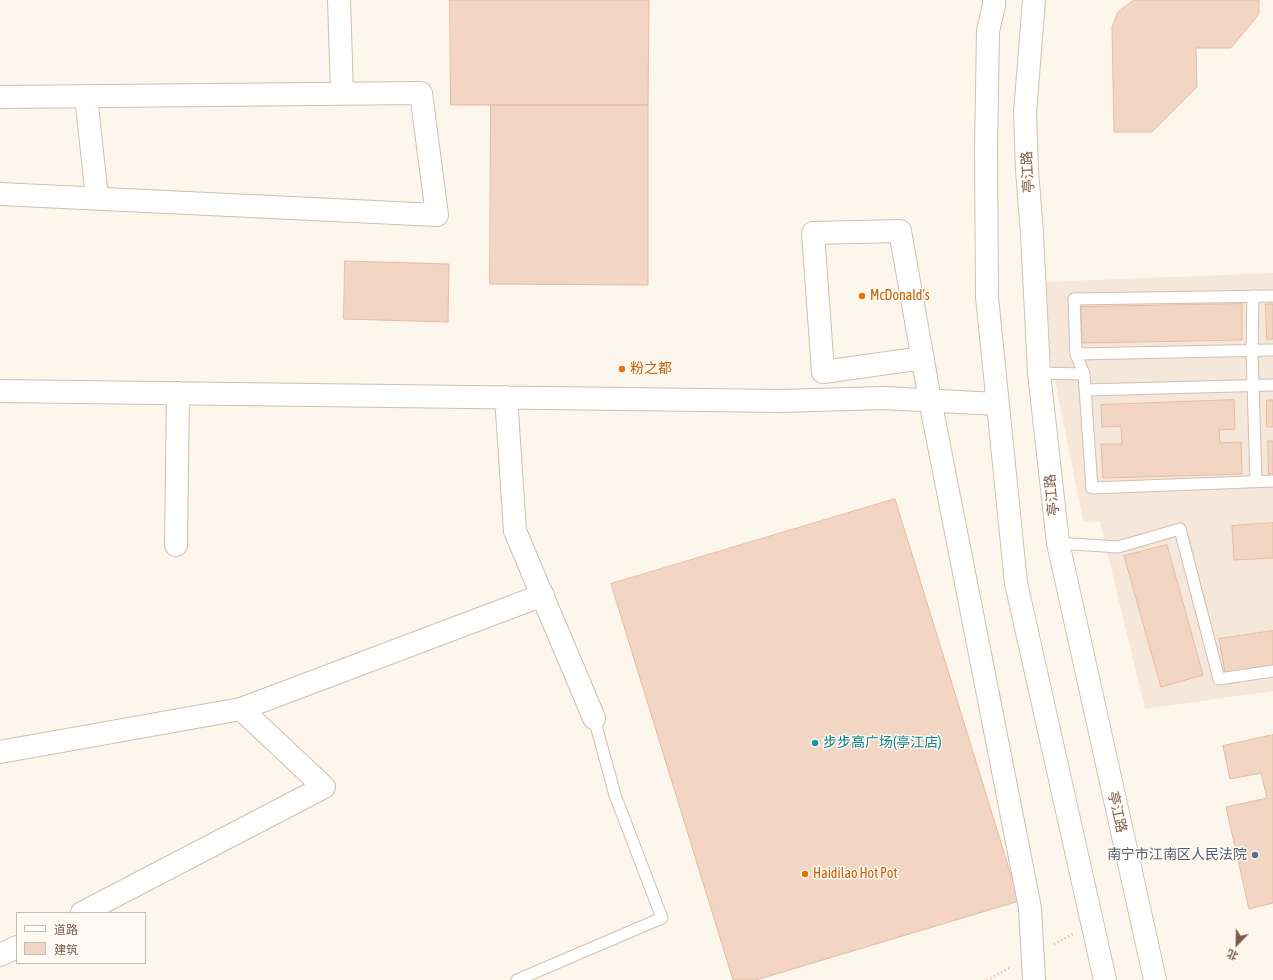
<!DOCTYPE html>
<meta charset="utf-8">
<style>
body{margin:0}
#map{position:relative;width:1273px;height:980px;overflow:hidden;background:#fdf6ec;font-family:"Asap Condensed","Noto Sans SC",sans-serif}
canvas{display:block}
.legend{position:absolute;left:16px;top:912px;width:130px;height:52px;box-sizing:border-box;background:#fffaf3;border:1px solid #cabbb1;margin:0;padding:5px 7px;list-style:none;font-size:12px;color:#7a5c4d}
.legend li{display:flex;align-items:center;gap:8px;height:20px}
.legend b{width:20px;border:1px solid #cabbb1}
.north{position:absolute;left:1217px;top:924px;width:40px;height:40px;-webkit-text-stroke:3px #fffaf3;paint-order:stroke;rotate:203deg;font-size:11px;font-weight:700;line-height:16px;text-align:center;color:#7a5c4d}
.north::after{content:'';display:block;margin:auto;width:14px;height:18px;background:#7a5c4d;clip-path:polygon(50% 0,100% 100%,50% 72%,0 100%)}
</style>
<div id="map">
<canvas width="1273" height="980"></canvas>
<ul class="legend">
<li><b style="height:5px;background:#fff"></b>道路</li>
<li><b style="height:11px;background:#f3d5c3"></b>建筑</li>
</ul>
<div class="north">北</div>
</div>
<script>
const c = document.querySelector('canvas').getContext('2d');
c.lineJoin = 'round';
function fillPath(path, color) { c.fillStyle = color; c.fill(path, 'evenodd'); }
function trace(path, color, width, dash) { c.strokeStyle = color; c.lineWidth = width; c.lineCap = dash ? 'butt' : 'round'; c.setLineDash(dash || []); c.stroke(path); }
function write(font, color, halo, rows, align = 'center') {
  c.font = font + ' "Asap Condensed","Noto Sans SC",sans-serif'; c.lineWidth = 3; c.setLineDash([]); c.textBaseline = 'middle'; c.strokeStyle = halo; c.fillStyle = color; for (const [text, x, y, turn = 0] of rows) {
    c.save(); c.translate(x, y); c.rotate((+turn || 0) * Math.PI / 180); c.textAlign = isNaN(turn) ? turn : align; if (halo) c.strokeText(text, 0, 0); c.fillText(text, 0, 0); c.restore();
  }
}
const residential = new Path2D(`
 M1273,273V691L1145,709L1100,522L1083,521L1048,345L1045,282Z`);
const building = new Path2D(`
 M450,0H649L648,105H451Z
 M1134,0H1259V14L1231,48H1196L1197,87L1152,132H1114L1112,27L1118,12Z
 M491,105H648V285L490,284Z
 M345,261L449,264L448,322L344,319Z
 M1242,304V340L1082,343L1081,307Z
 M1266,304H1273V339H1267Z
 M1234,400L1235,429L1219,430L1220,443L1241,442L1242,474L1103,478L1101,444H1122L1121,426L1102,427L1101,405Z
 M1267,400H1273V427H1267Z
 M1268,441H1273V474H1269Z
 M895,499L1019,901L756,980H733L611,584Z
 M1273,523V558L1234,560L1232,526Z
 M1167,545L1203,675L1161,687L1124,556Z
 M1273,631V666L1225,673L1219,639Z
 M1273,735V903L1249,909L1226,807L1267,798L1261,773L1230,779L1223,746Z`);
const path = new Path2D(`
 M1054,944L1073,934
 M987,980L1011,967`);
const service = new Path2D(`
 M1253,296L1252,350L1256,482
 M1076,354L1074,299L1273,296
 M1039,373L1084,374L1076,354L1273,350
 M1084,374L1092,488L1273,481
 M1086,390L1273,385
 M1058,543L1118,547L1180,529L1219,679L1273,671
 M517,980L662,918L615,795L594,718`);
const minor = new Path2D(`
 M339,0L342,93
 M86,96L97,198
 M0,97L421,93L437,215L0,194
 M923,358L823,372L813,233L900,231L930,400L1030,908L1034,980
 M0,391L781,401L883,398L997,404
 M506,397L515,531L594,718
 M176,545L178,393
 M241,709L543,595
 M0,752L241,709L324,787L82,913
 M0,955L17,947`);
const secondary = new Path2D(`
 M994,0V5L988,31L986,150L987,297L1016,583L1105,980
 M1034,0L1025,113L1027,170L1032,234L1039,373L1058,543L1155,980`);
const markers = [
 [862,296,4,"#e8710a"],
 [622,369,4,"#e8710a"],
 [815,743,4,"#0f9aa8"],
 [1255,855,4,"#5c6f8a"],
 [805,874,4,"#e8710a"]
];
const streetNames = [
 ["亭江路",1028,172,-93],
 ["亭江路",1052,495,-96],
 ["亭江路",1117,812,77]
];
const foodNames = [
 ["McDonald's",870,296],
 ["粉之都",630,369],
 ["Haidilao Hot Pot",813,874]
];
const cultureNames = [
 ["步步高广场(亭江店)",823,743]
];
const serviceNames = [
 ["南宁市江南区人民法院",1247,855]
];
fillPath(residential, '#f5e8da');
fillPath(building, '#f3d5c3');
trace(building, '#e6bba3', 1);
trace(service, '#d1beb0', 13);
trace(minor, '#d1beb0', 24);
trace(secondary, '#d6c0b0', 24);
trace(path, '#d9b8a5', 2.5, [1, 3]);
trace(service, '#fff', 11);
trace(minor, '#fff', 22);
trace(secondary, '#fff', 22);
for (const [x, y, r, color] of markers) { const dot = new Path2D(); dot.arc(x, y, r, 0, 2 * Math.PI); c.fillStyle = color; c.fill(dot); trace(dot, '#fffaf3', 1.5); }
write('14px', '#7a5c4d', '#fffaf3', streetNames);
write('14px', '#c56008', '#fffaf3', foodNames, 'left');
write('14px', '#0d838f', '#fffaf3', cultureNames, 'left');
write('14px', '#4e5e75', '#fffaf3', serviceNames, 'right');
</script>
